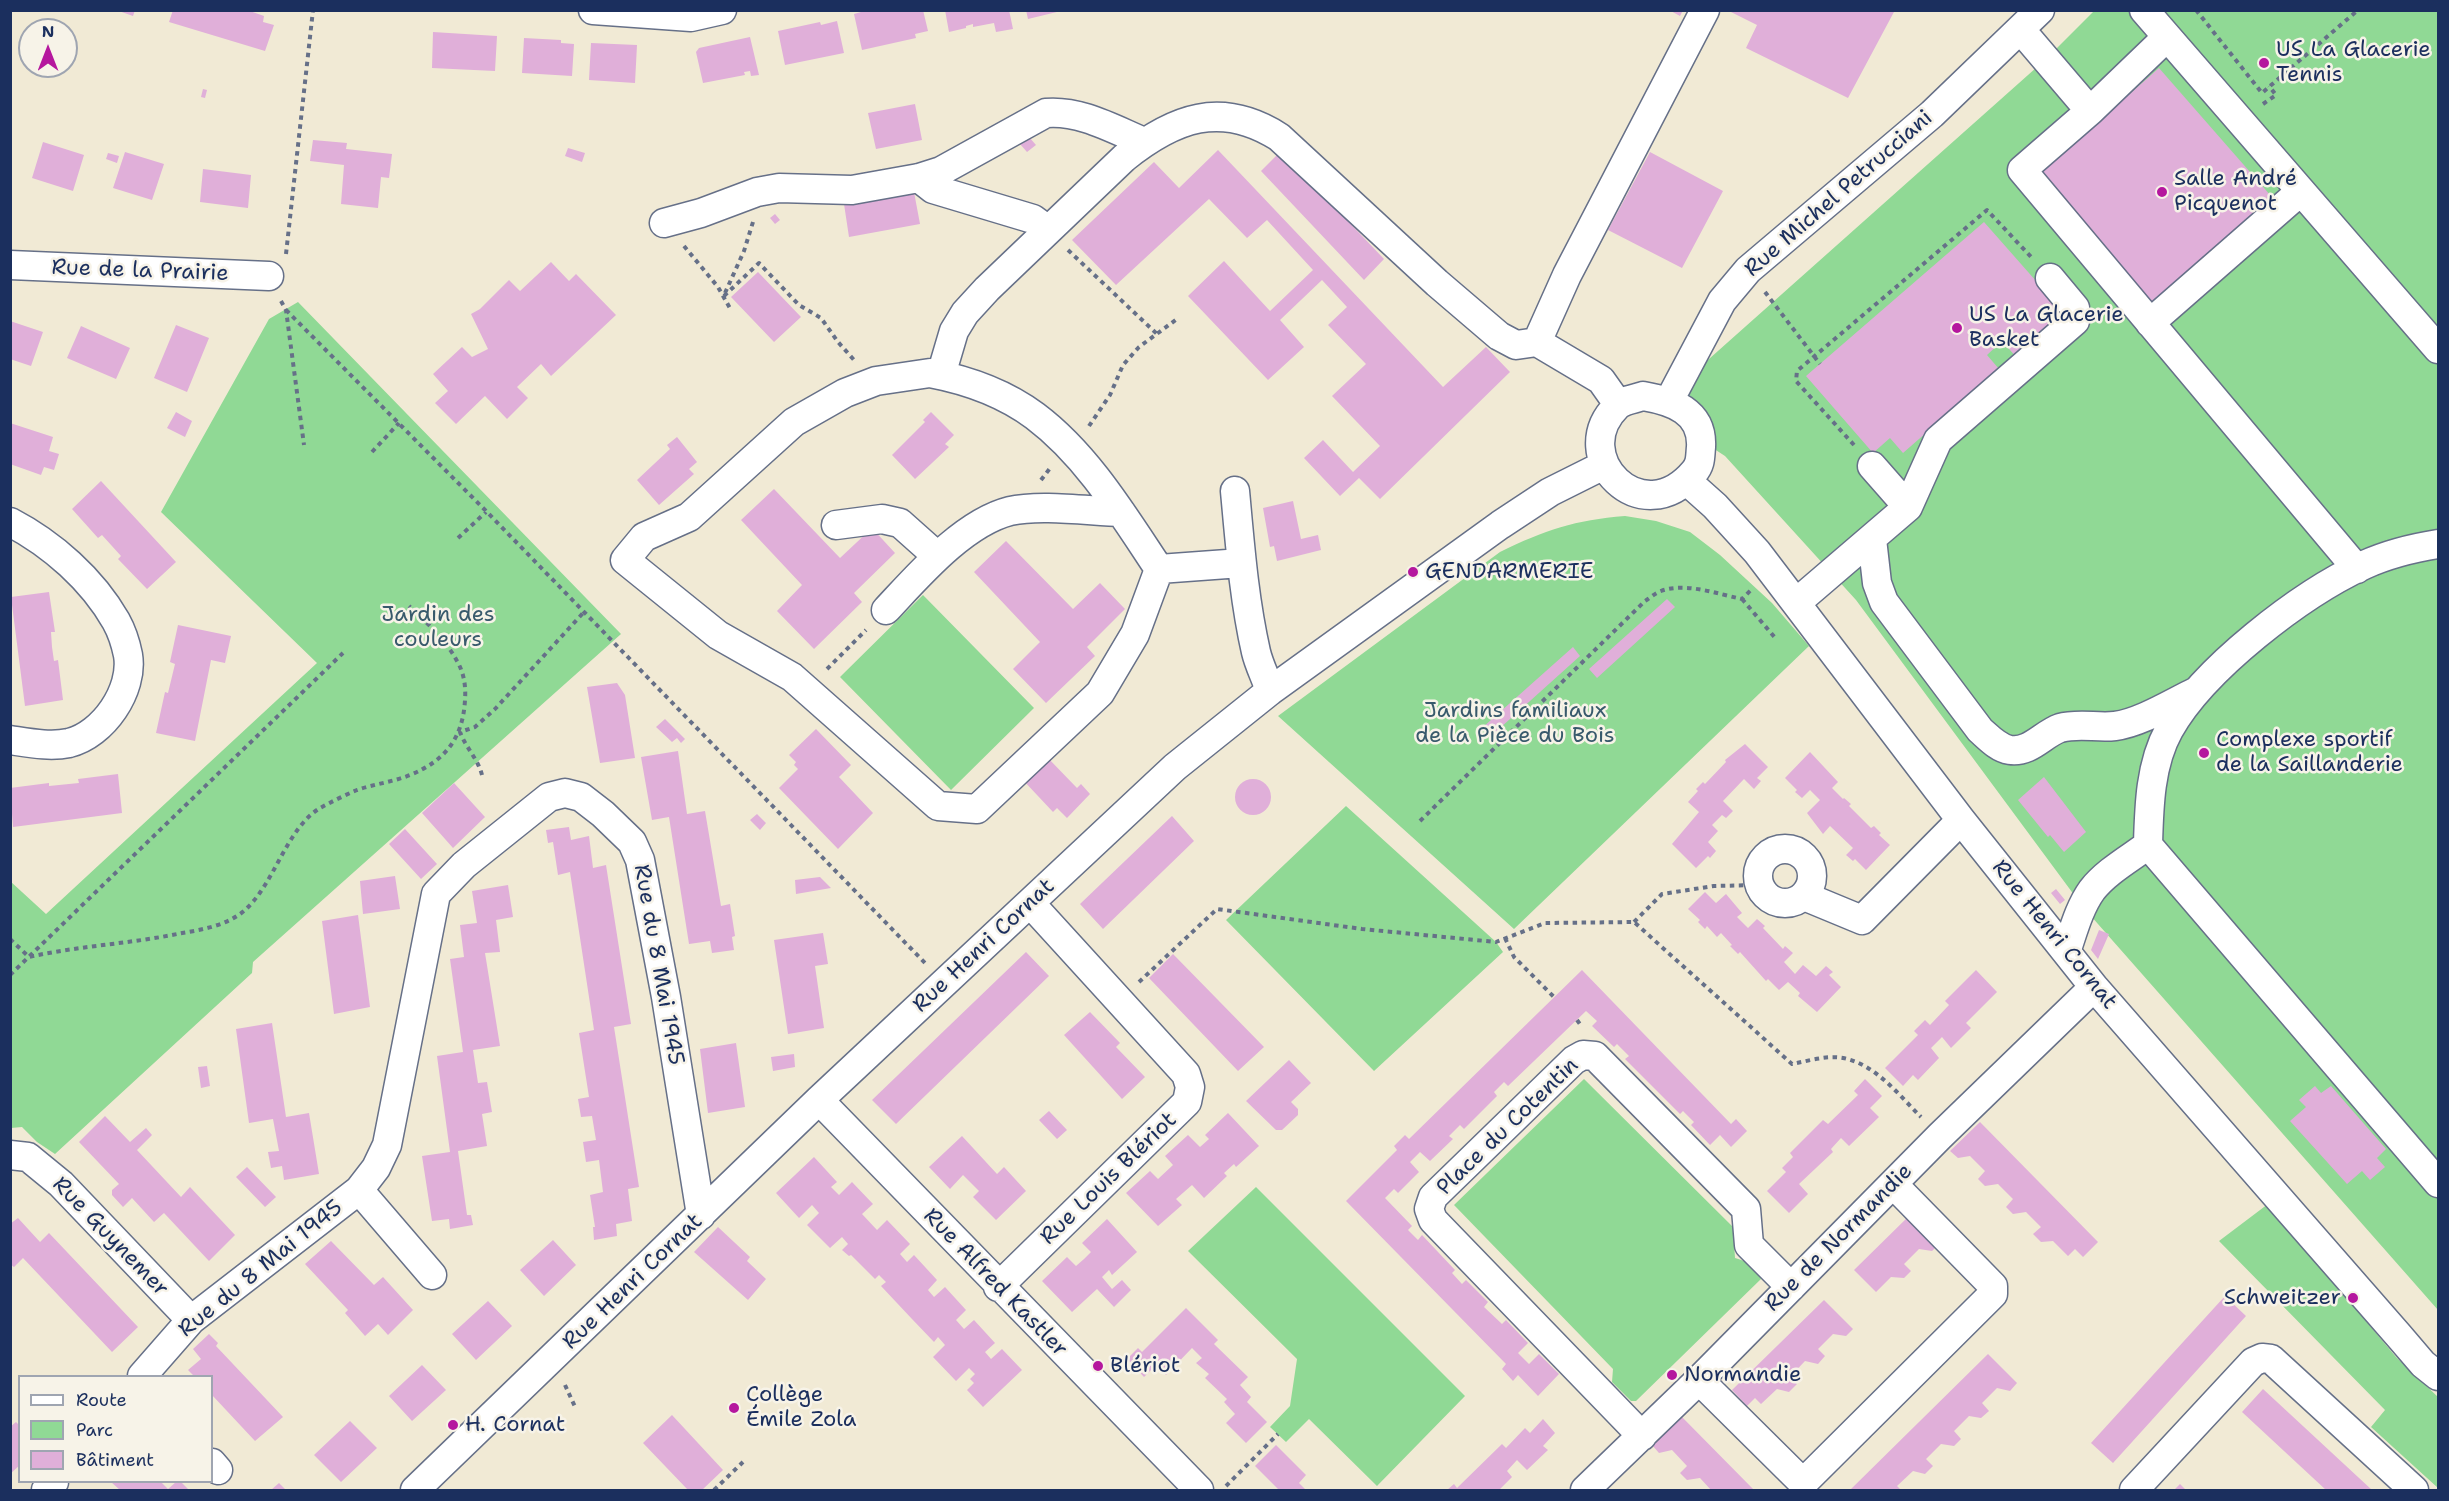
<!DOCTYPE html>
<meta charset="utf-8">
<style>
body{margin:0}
#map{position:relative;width:2449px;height:1501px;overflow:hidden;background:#f1ead5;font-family:"Shantell Sans",sans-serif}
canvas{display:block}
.frame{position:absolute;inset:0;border:12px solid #1b2f5e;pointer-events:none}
.legend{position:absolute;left:18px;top:1375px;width:195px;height:108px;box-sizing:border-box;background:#f7f3e8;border:2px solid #9fa5b1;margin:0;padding:8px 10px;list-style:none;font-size:18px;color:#1b2f5e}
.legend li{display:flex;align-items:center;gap:12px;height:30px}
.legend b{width:30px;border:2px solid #9fa5b1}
.north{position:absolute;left:18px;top:18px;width:60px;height:60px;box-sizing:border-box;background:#f7f3e8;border:2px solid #9fa5b1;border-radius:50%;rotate:0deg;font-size:16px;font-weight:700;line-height:24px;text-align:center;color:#1b2f5e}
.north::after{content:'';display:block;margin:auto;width:21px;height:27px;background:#b5179e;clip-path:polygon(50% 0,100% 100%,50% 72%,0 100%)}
</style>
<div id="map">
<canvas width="2449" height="1501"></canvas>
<div class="frame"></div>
<ul class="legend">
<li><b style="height:8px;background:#fff"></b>Route</li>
<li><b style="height:16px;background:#90d995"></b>Parc</li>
<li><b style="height:16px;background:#e0afd9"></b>Bâtiment</li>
</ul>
<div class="north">N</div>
</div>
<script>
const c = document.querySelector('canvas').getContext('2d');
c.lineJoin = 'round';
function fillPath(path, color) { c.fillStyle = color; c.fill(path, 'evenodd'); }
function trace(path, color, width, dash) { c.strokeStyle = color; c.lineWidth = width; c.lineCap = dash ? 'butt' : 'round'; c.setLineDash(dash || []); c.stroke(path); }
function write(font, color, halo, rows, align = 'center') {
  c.font = font + ' "Shantell Sans",sans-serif'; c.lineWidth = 5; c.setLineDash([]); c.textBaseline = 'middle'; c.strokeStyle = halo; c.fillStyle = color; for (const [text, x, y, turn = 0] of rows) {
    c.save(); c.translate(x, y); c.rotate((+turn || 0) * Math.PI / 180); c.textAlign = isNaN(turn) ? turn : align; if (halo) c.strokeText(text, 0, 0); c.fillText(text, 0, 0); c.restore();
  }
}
const green = new Path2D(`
 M2094,11H2438V1310L2083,907L1856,600L1725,456L1705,443L1679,396L1700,367L2046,59Z
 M298,302L621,634L253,962L252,973L55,1154L37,1142L22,1127L11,1128L10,881L46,914L317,663L161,512L269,319Z
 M1625,516L1656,521L1690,532L1720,555L1772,603L1809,646L1514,929L1278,716L1500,552C1545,530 1575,520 1625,516Z
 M923,595L1034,708L951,790L840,677Z
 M1346,806L1496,942L1503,952L1374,1071L1226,920Z
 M1584,1079L1733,1227L1735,1258C1746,1261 1757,1267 1761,1279L1636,1401H1631L1612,1382L1613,1369L1454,1205Z
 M1256,1187L1465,1396L1377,1486L1309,1419L1286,1442L1270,1427L1290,1406L1297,1359L1188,1251Z
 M2268,1204L2396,1357L2438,1397V1488L2371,1427L2385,1410L2219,1241Z`);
const building = new Path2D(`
 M116,10H135L133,16Z
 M173,10H247L264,16L263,22L274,25L265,51L169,22Z
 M868,10H923L928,31L915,34L916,38L862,50L854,14Z
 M945,10H1009L1013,29L996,32L994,23L973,27V24L966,26V28L949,32Z
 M1026,10H1061V11L1028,19Z
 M1669,10H1683L1680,16Z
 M1727,10H1895L1848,98L1746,48L1757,25Z
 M837,21L844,53L785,65L778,31L820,22L821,25Z
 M433,32L497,36L495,71L432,68Z
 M750,37L759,75L751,76L750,71L744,72L745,75L703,83L696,52L699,48Z
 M524,38L561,40V43L574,44L572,76L522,73Z
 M591,43L637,45L635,83L589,80Z
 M2159,68L2278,204L2157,309L2040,173Z
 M203,89L207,90L205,98L201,97Z
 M915,104L922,140L876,149L868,113Z
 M1029,137L1036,145L1027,152L1020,144Z
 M313,140L347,143L346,149L392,154L389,178L381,177L378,208L341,204L344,165L310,161Z
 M43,142L84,155L73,191L32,178Z
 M568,148L585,153L582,162L565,156Z
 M1218,150L1443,387L1486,347L1510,372L1380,499L1359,478L1340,496L1304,458L1323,440L1353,472L1380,446L1332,396L1366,364L1328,325L1347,307L1322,280L1280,320L1304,347L1268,380L1188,296L1224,261L1270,311L1313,270L1267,220L1247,238L1209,199L1116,285L1072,240L1154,162L1179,188Z
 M1281,151L1384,259L1364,280L1261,171Z
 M125,152L164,164L152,200L113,188Z
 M1650,152L1723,191L1682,268L1608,230Z
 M108,153L119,156L117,163L106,159Z
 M203,169L251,175L248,208L200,202Z
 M914,192L920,224L849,237L844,204Z
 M775,214L780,220L775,224L770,218Z
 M1984,222L2066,315L2017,358L2002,341L1987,355L1999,369L1903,453L1890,438L1873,453L1806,376Z
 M551,262L569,281L576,274L616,315L551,376L541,364L517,387L528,398L507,419L485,396L456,424L435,403L448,391L433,374L462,347L472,357L488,349L471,314L480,309L509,280L520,291Z
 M758,272L801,317L774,342L731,297Z
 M10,321L43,332L31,366L10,359Z
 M176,325L209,338L187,392L154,378Z
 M81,326L130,348L116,379L67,358Z
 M176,412L192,421L185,437L167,428Z
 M931,412L954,435L945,444L949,447L915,479L892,455L925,422L923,420Z
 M10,423L53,437L49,451L59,454L54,470L44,467L41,475L10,464Z
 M677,437L697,462L689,469L694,474L659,505L637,480L670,449L667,445Z
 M101,481L176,562L147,589L118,559L121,556L102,535L98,538L72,509Z
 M774,489L840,558L872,528L895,553L854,593L862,602L814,649L777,611L802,585L741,520Z
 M1293,501L1301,539L1318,535L1321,550L1277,561L1274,546L1270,547L1263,508Z
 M1006,541L1073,609L1100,583L1125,609L1087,647L1095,656L1046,703L1013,669L1040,642L974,572Z
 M49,592L55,632H51L52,647L54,661L58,660L63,700L25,706L11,597Z
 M1667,599L1675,607L1597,678L1589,669Z
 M178,625L231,636L225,663L211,660L195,741L156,733L165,692L168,693L175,664L170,662Z
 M1573,647L1580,656L1490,737L1482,728Z
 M617,683L625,695L635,758L600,763L587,687Z
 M665,719L685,739L681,743L677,738L672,742L656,727Z
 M816,729L851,765L839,777L873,813L838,849L779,788L798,769L794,765L796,762L789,755Z
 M1745,744L1768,767L1757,778L1761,781L1754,789L1744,779L1723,801L1733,811L1726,818L1722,815L1712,825L1718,831L1708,842L1716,851L1710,858L1708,856L1696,868L1672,844L1699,812L1688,802L1698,791L1696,789L1703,782L1705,784L1726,762L1725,760Z
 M678,751L687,814L705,811L721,906L730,904L735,936L732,937L734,950L712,953L710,941L689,944L669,817L652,820L641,757Z
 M1810,752L1838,782L1832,788L1843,799L1844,798L1851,804L1849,806L1871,828L1874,826L1881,833L1879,835L1890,845L1866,870L1855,859L1853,861L1846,855L1853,848L1830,826L1823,834L1807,813L1820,800L1810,790L1802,798L1795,792L1797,790L1785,778Z
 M1046,756L1077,788L1081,784L1090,794L1067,818L1057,808L1053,812L1022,779Z
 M118,774L122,813L13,827L10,788L49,783V786L79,783L78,779Z
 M2044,777L2086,832L2064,852L2050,835L2048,837L2018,800Z
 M1235 797a18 18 0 1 1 36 0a18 18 0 1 1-36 0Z
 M454,783L485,817L453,848L422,813Z
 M757,814L766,823L760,830L750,820Z
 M1172,816L1194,841L1103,929L1080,904Z
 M569,827L571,840L589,836L593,868L606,865L631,1024L614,1027L639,1187L628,1189L632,1221L616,1224L617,1236L594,1240L593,1227H595L590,1195L603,1192L599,1160L586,1162L583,1142L596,1140L592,1116L581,1117L578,1099L589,1097L579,1033L594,1030L570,872L558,875L553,842L548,843L546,830Z
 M405,829L437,864L421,879L389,844Z
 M395,876L400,909L363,914L360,881Z
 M820,877L831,888L796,894L795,880Z
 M508,885L513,917L496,920L500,952L485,953L500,1046L473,1050L478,1083L487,1082L492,1112L482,1114L487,1146L458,1151L467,1215H471L473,1225L450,1229L449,1219L432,1221L422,1156L450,1152L437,1056L463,1052L450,959L464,957L460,925L477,923L472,891Z
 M2056,889L2065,900L2060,904L2051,893Z
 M1705,892L1716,903L1726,894L1742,913L1737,917L1748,928L1757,919L1765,926L1763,928L1783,949L1785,946L1793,953L1784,962L1795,974L1803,965L1816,976L1826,966L1833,972L1829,975L1841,987L1817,1012L1798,996L1800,993L1788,982L1779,990L1768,979L1766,981L1740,952L1738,954L1730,946L1732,945L1721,933L1717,937L1707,926L1705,929L1698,922L1700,920L1688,909Z
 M358,915L370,1007L334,1014L322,921Z
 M2099,930L2109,934L2098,959L2091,950Z
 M823,933L828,964L815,966L824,1028L788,1034L774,940Z
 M1026,952L1049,976L896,1124L872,1100Z
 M1173,954L1264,1047L1238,1071L1149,978Z
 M1582,970L1731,1124L1736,1119L1747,1131L1731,1147L1720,1135L1710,1145L1691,1125L1694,1122L1683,1111L1680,1114L1625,1059L1629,1056L1617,1044L1614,1047L1592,1026L1597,1021L1586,1011L1508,1086L1504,1082L1494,1092L1497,1096L1464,1129L1460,1125L1449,1136L1453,1139L1430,1161L1420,1152L1410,1162L1419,1172L1398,1193L1394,1189L1385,1198L1412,1226L1408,1230L1418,1240L1422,1235L1455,1270L1452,1273L1462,1284L1466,1280L1488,1302L1484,1307L1502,1324L1506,1320L1528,1343L1518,1353L1529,1364L1539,1354L1559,1374L1538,1396L1518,1375L1513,1381L1502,1369L1506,1364L1346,1201L1397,1150L1394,1146L1405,1135L1409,1139Z
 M1976,970L1997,992L1966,1023L1971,1028L1951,1048L1942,1037L1931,1048L1939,1058L1918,1080L1913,1075L1903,1086L1885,1068L1918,1035L1914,1031L1925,1020L1930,1025L1949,1005L1945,1001Z
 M1090,1012L1120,1043L1116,1047L1145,1077L1122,1099L1064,1035Z
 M272,1023L286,1117L309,1113L319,1174L284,1180L282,1166L271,1168L268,1152L279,1151L273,1119L249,1123L236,1029Z
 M736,1043L745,1107L708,1113L700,1049Z
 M794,1054L795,1067L773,1071L771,1057Z
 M1289,1060L1311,1083L1291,1102L1298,1109V1115L1282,1130H1276L1246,1101Z
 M207,1066L210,1086L201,1088L198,1067Z
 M1865,1079L1882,1096L1870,1108L1879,1117L1849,1146L1841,1138L1831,1149L1833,1152L1799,1184L1808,1194L1789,1213L1767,1191L1786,1172L1782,1168L1793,1157L1790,1153L1823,1120L1828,1124L1858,1095L1854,1091Z
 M2315,1086L2321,1093L2331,1086L2386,1149L2377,1158L2385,1167L2370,1180L2362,1171L2347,1184L2290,1121L2306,1107L2299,1100Z
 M1049,1111L1067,1130L1057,1139L1039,1120Z
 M1228,1113L1259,1146L1236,1167L1234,1164L1224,1173L1227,1176L1204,1198L1192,1185L1176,1199L1182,1205L1158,1226L1126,1193L1150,1171L1158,1179L1173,1165L1165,1156L1188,1135L1200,1147L1209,1139L1205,1135Z
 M105,1116L130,1142L146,1128L152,1135L137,1150L181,1197L190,1187L235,1235L209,1261L164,1213L154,1222L132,1198L123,1207L112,1195V1190L119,1184L79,1142Z
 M1980,1122L2098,1242L2083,1257L2075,1249L2068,1256L2053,1241L2041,1242L2033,1234L2041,1227L2026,1212L2013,1214L2006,1207L2013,1199L1998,1184L1985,1186L1978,1179L1985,1171L1970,1156L1958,1158L1950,1151Z
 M962,1136L997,1174L1004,1167L1026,1191L996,1220L973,1197L979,1191L963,1175L950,1189L929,1167Z
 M814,1157L837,1182L831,1187L839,1195L852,1182L873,1204L862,1214L877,1230L887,1220L910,1244L900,1254L907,1262L914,1255L937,1280L928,1290L934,1297L945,1287L966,1310L956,1320L964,1329L974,1320L995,1343L985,1352L991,1359L1002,1349L1022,1370L983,1407L967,1390L974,1383L970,1379L975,1374L969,1368L956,1381L933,1357L945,1345L938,1337L934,1342L912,1319L881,1286L886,1282L879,1275L875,1279L851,1255L849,1256L842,1250L848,1244L842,1237L830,1248L807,1225L819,1213L812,1205L799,1218L776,1193Z
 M247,1167L276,1197L265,1207L236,1177Z
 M1911,1214L1939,1244L1932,1251L1919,1249L1904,1264L1911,1271L1904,1278L1891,1277L1876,1292L1854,1270Z
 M18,1218L40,1242L49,1233L138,1327L112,1352L23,1258L14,1267L10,1264V1224Z
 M1107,1219L1137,1252L1112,1275L1109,1270L1102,1277L1112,1289L1122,1280L1131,1290L1114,1307L1097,1289L1072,1312L1042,1281L1067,1257L1076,1266L1084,1259L1091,1252L1082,1243Z
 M718,1227L750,1257L747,1261L766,1279L748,1300L694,1252Z
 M553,1240L576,1265L544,1296L520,1270Z
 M331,1241L374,1285L383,1277L413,1310L388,1335L378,1324L365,1336L345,1313L348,1310L305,1264Z
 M2225,1296L2246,1316L2113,1463L2091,1443Z
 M1824,1300L1853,1329L1846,1336L1833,1334L1818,1349L1825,1356L1818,1364L1805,1361L1790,1377L1797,1384L1789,1392L1777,1389L1761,1404L1755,1398L1747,1406L1732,1390Z
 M488,1301L512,1326L476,1360L452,1334Z
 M1186,1308L1218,1340L1214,1344L1248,1377L1240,1385L1251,1397L1247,1402L1267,1422L1246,1443L1226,1423L1235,1414L1224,1402L1227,1399L1205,1378L1209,1374L1196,1363L1202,1358L1192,1348L1166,1375L1156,1365L1144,1377L1127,1359L1138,1348L1142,1352Z
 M209,1334L218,1343L216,1346L283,1417L255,1441L212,1395V1376H194L188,1370L201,1359L193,1349Z
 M1988,1354L2017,1383L2010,1391L1997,1388L1982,1403L1989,1411L1981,1418L1969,1416L1954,1431L1961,1439L1954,1446L1941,1444L1926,1459L1933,1466L1925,1474L1913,1471L1897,1486L1901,1490H1850Z
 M422,1365L446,1390L412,1421L389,1396Z
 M2263,1389L2372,1490H2326L2242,1412Z
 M672,1415L723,1470L702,1490H688L643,1443Z
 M1681,1416L1754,1490H1711L1700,1478L1687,1480L1680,1473L1687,1466L1672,1450L1659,1453L1652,1445Z
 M1543,1419L1555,1433L1543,1446L1548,1450L1527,1470L1517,1460L1507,1471L1512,1477L1499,1490H1447L1454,1484L1457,1488L1502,1444L1506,1448L1525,1428L1530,1433Z
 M350,1421L377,1448L341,1482L314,1455Z
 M16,1422L20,1426V1465L10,1474V1427Z
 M1276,1445L1306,1475L1299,1483L1306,1490H1279L1255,1466Z
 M111,1482H161L168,1489L176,1482H181L189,1490H120Z
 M279,1483L286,1490H271Z
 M2180,1484L2186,1490H2174Z`);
const path = new Path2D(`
 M2196,10L2262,93L2358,10
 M2263,104L2276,95L2269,86
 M684,246L718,287L731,310
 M1068,250L1157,334
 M286,254L313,10
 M1765,292L1820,364
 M725,293L744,251L753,222
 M724,296L759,263L799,305L821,318L838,342L854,360
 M281,301L286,310L304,445
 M286,310L486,511L925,963
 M1089,426L1110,395L1123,365L1139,347L1177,319
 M1854,445L1796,381L1797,371L1987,210L2033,259
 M372,452L399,423
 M1041,480L1051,467
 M458,538L486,512
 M1742,599L1777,640
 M827,669L866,630
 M482,775C478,759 466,748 460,732L475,727L495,709L584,612
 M1420,821L1645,601C1650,598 1655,593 1661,591C1685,582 1718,594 1742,599L1751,590
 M1634,922L1662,894L1714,886L1759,885
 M1505,938L1514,957L1554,997
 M10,939L29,957C77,946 128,944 177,934C200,930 227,926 245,910C275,883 286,829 320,808C331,802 345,795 357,790C374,784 393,782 410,775C445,761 463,738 465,700C466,686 464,673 457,661C445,639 426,622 409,606
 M10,975L343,653
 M1139,982L1217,909L1362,929L1496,942L1545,923L1634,922L1792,1064C1808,1061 1826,1055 1843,1058C1875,1064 1898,1094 1921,1117
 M1577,1020L1582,1027
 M565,1385L576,1409
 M1226,1486L1278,1434
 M714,1490L743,1462`);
const minor = new Path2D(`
 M593,10L691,17L722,10
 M2144,10L2438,349
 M2021,30L2090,111L2022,170L2357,569
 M2090,111L2167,37
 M919,178L933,189L1033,219L1048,230
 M664,223L701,213L757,192L779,188L852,190L919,178L941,171L1046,113C1080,110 1113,129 1144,142
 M10,265L269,276
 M2150,323L2301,191
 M930,373C967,380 1004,393 1035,416C1087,455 1123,515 1159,569L1135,634L1100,693L977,809L938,806L792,677L718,635L625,560L644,537L689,517L794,422L845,393L876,381Z
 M941,375L954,331L965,313L987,289L1124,158C1174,118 1221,100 1279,137L1437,283L1499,336L1516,345L1537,342
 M1643,396C1672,401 1703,411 1701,447C1700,457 1701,464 1694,472C1642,534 1566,456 1617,406C1623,400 1635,399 1643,396Z
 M1669,401L1722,301L1748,270L1932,114L2040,10
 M1618,404L1601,380L1537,342L1567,275L1705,10
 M1687,481L1715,506L1757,552L1961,820L2094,987L2399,1336L2423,1364L2438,1376
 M1235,491C1240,545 1244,599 1256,652C1259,665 1266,678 1270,691
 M1908,507L1938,440L2075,321V308L2050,278
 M10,522C52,544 92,579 116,621C121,630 126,645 128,655C134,690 103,735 69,743C50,747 30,743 10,740
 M836,525L882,519L900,523L937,556
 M1872,539L1877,583L1884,602L1980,730C1989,738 1998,748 2010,750C2030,753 2043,734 2060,728C2078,723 2097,728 2115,726C2140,723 2172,703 2195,692
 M1159,569L1241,563
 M1796,603L1908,507L1872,466
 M886,610C918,576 963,523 1010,511C1040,504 1089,511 1121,512
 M2148,845C2149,807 2150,764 2169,730C2203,669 2301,594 2364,565C2388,554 2413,548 2438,544
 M1758 876a27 27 0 1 1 54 0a27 27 0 1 1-54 0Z
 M1804,896L1862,920L1961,820
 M2066,952C2073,932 2079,908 2092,890C2106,872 2129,859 2148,845L2438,1183
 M819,1100L1199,1490
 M10,1155L28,1157L61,1184L191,1320
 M359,1190L432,1275
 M998,1287L1187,1102L1190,1087L1186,1074L1030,903
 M142,1376L191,1320L359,1190L376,1168L387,1145L436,894L464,865L549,797L565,793L581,797L603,814L632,842L640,860L666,997L701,1215
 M1699,1380L1803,1483L1993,1294V1286L1893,1184
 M1642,1436L1433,1220L1429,1209L1433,1197L1574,1060L1583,1055L1595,1056L1746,1209L1749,1245L1791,1287
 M212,1463L218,1470
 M46,1490L54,1482
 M415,1490L819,1100L1175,767L1270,691L1500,525L1550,492L1604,465
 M1585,1490L1699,1380L1940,1136L2094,987
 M2134,1490L2253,1362L2262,1358L2271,1359L2414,1490`);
const markers = [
 [2264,63,6,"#b5179e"],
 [2162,192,6,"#b5179e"],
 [1957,328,6,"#b5179e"],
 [1413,572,6,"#b5179e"],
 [2204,753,6,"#b5179e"],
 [2353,1298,6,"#b5179e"],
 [1098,1366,6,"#b5179e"],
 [1672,1375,6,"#b5179e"],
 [734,1408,6,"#b5179e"],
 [453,1425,6,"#b5179e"]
];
const poiNames = [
 ["US La Glacerie",2276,50],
 ["Tennis",2276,75],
 ["Salle André",2174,179],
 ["Picquenot",2174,204],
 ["US La Glacerie",1969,315],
 ["Basket",1969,340],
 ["GENDARMERIE",1425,572],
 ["Complexe sportif",2216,740],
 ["de la Saillanderie",2216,765],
 ["Schweitzer",2341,1298,"right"],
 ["Blériot",1110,1366],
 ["Normandie",1684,1375],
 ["Collège",746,1395],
 ["Émile Zola",746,1420],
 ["H. Cornat",465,1425]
];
const streetNames = [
 ["Rue Michel Petrucciani",1839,194,-41],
 ["Rue de la Prairie",140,271,2],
 ["Rue Henri Cornat",2054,935,51],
 ["Rue Henri Cornat",984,946,-43],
 ["Rue du 8 Mai 1945",658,965,80],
 ["Place du Cotentin",1508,1127,-44],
 ["Rue Louis Blériot",1109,1179,-44],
 ["Rue Guynemer",110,1237,46],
 ["Rue de Normandie",1839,1238,-45],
 ["Rue du 8 Mai 1945",261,1269,-39],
 ["Rue Henri Cornat",633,1282,-44],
 ["Rue Alfred Kastler",995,1283,46]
];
const parkNames = [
 ["Jardin des",438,615],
 ["couleurs",438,640],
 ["Jardins familiaux",1515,711],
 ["de la Pièce du Bois",1515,736]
];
fillPath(green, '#90d995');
fillPath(building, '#e0afd9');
trace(minor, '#667088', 31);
trace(path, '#667088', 4, [4.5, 4.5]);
trace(minor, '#fff', 28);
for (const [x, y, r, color] of markers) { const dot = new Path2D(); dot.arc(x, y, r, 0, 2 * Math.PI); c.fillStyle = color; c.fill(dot); trace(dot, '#f7f3e8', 2); }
write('22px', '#1b2f5e', '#f7f3e8', poiNames, 'left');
write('22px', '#1b2f5e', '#f7f3e8', streetNames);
write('22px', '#385a6c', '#f7f3e8', parkNames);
</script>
